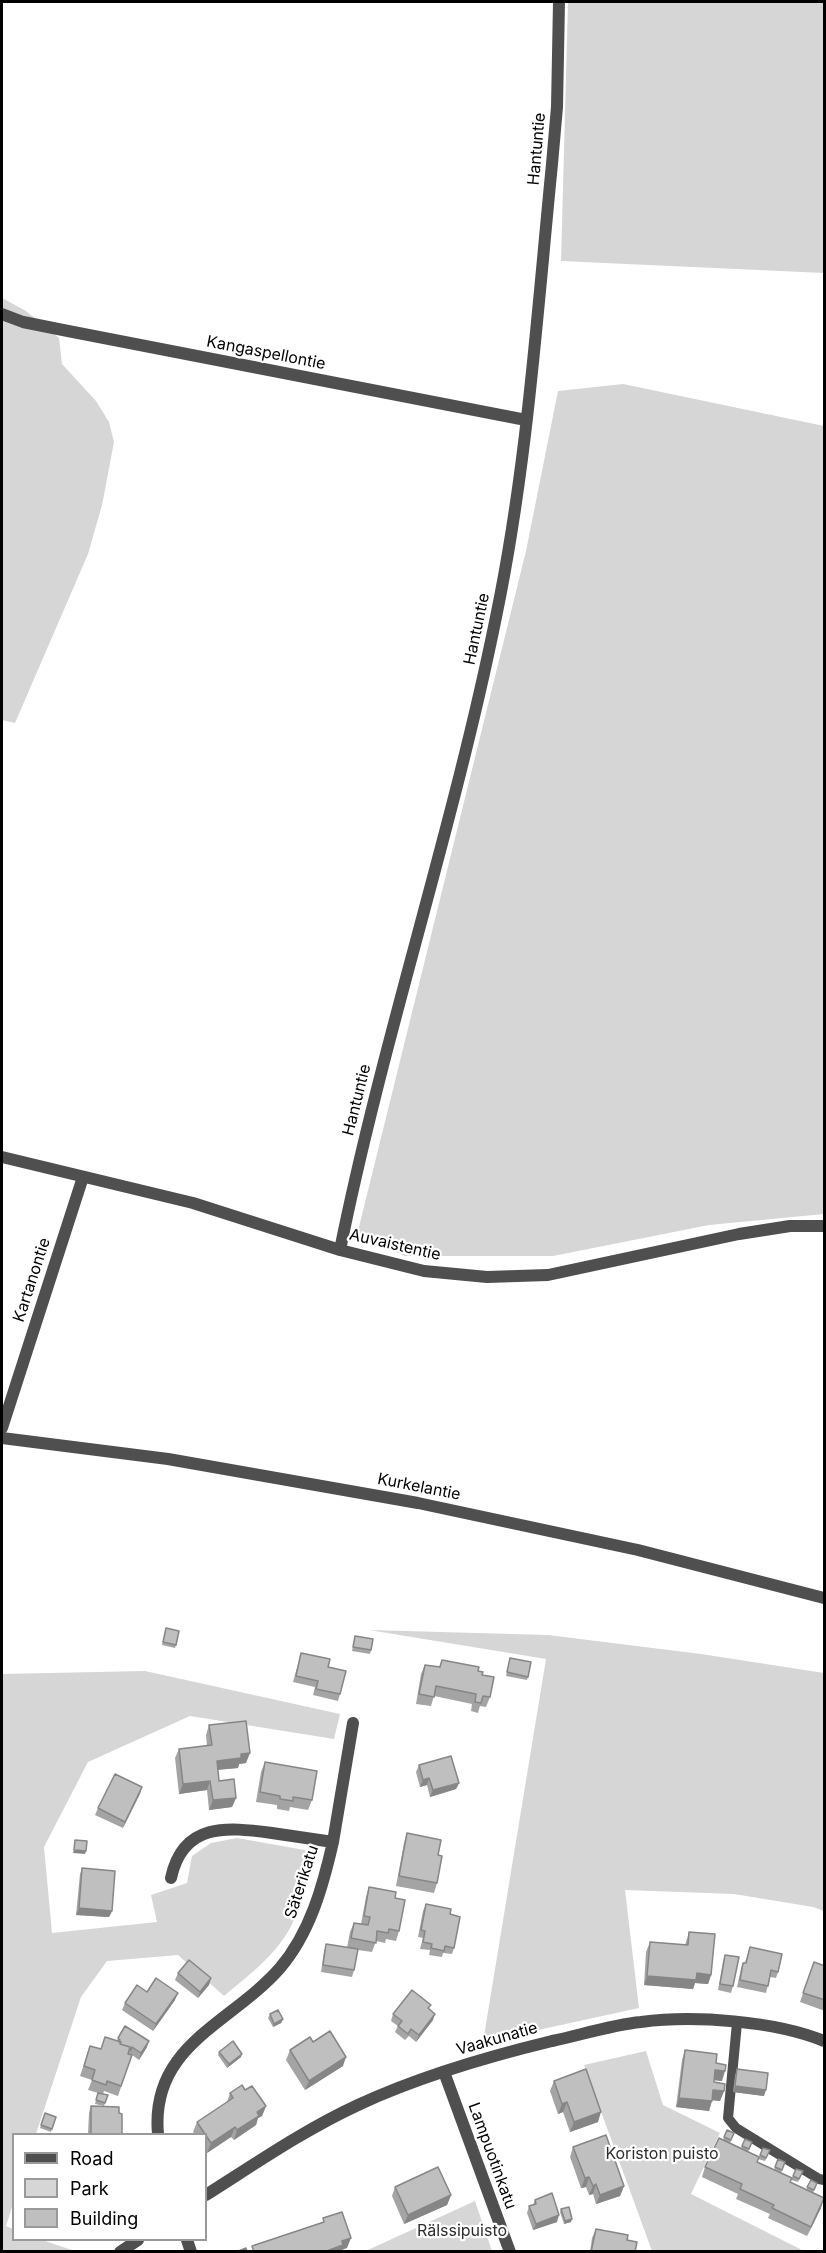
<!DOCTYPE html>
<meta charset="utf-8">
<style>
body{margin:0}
#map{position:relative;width:826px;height:2253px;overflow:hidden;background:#fff;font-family:Inter,sans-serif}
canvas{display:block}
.frame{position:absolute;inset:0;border:3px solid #000;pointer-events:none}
.legend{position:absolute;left:12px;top:2133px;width:195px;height:108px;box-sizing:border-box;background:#fff;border:2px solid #999;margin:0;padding:8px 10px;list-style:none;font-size:18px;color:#000}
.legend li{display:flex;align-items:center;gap:12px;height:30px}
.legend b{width:30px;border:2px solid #999}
</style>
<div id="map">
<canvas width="826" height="2253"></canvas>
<div class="frame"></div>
<ul class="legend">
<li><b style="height:8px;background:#4f4f4f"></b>Road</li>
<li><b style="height:16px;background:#d6d6d6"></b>Park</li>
<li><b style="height:16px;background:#bfbfbf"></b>Building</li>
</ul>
</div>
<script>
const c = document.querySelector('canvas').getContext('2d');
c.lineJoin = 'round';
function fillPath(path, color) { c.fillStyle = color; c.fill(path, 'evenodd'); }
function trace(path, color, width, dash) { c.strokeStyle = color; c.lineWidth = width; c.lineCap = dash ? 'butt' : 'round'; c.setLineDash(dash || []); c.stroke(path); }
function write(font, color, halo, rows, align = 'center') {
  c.font = font + ' Inter,sans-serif'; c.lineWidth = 4.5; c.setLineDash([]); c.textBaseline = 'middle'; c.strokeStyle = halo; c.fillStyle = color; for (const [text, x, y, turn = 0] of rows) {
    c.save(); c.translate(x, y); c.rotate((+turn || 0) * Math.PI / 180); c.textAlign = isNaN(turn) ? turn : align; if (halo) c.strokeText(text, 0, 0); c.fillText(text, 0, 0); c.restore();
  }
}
const green = new Path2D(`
 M568,2H824V273L561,261Z
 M2,298L26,311L59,338L62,364L96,401L109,422L114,442L102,505L88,554L15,723L2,720Z
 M623,384L824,426V1214L709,1225L553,1256H405L357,1235L526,551L558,391Z
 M369,1630L548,1635L701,1654L824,1673V1911L813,1907L734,1894L625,1890L639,2008L483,2042L546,1659Z
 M145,1671L340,1714L334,1739L190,1716L88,1762L44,1847L52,1933L157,1922L151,1895L187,1883L192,1856L211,1843L237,1838L316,1852C309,1876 304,1900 293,1922C279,1953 249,1975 224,1996L178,1955L107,1961L81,1997L36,2134H14L13,2204L6,2226L13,2229L14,2240H42L75,2251H2V1674Z
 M646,2051L663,2105L720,2133L691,2194L804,2251H652L584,2065Z
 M475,2201L492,2251H366L370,2249Z`);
const service = new Path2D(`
 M737,2023L728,2118L736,2128L819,2179L824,2180`);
const minor = new Path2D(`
 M2,314L23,322L68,331L526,420
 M2,1157L193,1203L340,1250L424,1271L487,1277L548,1275L739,1234L790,1226H824
 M340,1250C383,1037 453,830 496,617C527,468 537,315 552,164L557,107L559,2
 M2,1428L83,1177
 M333,1842L353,1723
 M444,2072L510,2252
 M158,2134C150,2045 231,2024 280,1968C310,1933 323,1886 333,1842C312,1839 292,1836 272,1833C227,1827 183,1822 171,1878
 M187,2240L191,2252`);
const tertiary = new Path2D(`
 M2,1438L168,1459L418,1503L638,1550L824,1598
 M206,2195C255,2164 304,2130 358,2105C420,2076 486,2057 552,2041C581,2035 611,2025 641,2022C694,2015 775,2021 824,2041
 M120,2252L138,2240`);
const wall = new Path2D(`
 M166,1628L176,1645L175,1648L162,1645Z
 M355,1636L371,1650L370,1654L352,1651Z
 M301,1653L328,1667L340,1694L338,1701L313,1695L315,1687L293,1682Z
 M510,1658L528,1677L527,1680L506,1676Z
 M442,1660L478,1671L482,1675L490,1697L486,1707L480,1706L478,1713L471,1711L472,1704L434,1696L431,1706L416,1704L421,1674L425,1665L439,1667Z
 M209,1725L246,1763L239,1764L238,1768L218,1770L219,1781L236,1798L232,1807L209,1810L207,1790L179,1794L175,1758L179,1749L207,1746L206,1735Z
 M265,1762L312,1800L308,1810L290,1807L289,1811L277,1809V1805L256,1802L261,1772Z
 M419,1765L459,1783L456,1789L430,1797L427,1785L420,1787L416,1772Z
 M142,1787L123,1828L95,1815L98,1808Z
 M407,1833L438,1855L437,1883L434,1893L396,1886L404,1843Z
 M82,1868L112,1911L109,1917L76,1915L80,1874Z
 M369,1887L395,1898L399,1931L396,1941L386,1939L385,1943L376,1941L372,1952L358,1950L354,1970L352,1977L321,1972L324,1951L326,1944L347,1948L350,1932L354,1923L361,1924L366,1897Z
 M426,1904L450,1914L454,1948L452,1954L443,1953L442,1957L429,1955L430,1950L420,1949L423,1938L418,1937L423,1911Z
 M689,1932L711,1975L708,1984L695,1983L693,1989L644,1985L646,1952L650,1942L685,1945Z
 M750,1947L778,1972L776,1978L770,1977L766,1993L737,1987L741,1969L743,1963H745Z
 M725,1955L733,1986L731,1993L718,1990L723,1962Z
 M814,1962L825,1966V2011L800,2002Z
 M178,1973L211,1978L209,1985L198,1998L175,1980Z
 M147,1992L175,2000L153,2031L122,2010L125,2003Z
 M429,2009L433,2020L416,2042L409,2036L405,2040L395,2032L398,2026L391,2021L393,2014Z
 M270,2014L283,2019L281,2023L273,2027L268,2018Z
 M118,2038L147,2047L139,2060L132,2055L118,2096L104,2091L103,2094L105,2103L104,2106L95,2104L98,2093L88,2090L92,2080L80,2076L90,2046L101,2049L117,2041Z
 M313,2042L343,2066L305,2090L286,2060L290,2050Z
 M685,2050L716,2063L722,2081L714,2080V2082L724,2091L720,2101L712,2100L709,2111L676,2107L682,2060Z
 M219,2052L241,2057L227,2068L218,2055Z
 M737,2069L764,2096L733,2092L735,2076Z
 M554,2081L598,2122L570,2132L563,2112L558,2114L550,2091Z
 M245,2090L266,2106L262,2116L258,2118L256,2125L234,2140L231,2137L207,2153L206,2151V2134H195L193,2132L197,2122L227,2102L230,2093Z
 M91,2106L119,2113L122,2134H88L89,2113Z
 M45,2113L56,2117L51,2132L40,2128Z
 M727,2130L734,2133L730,2143L741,2148L745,2139L752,2142L748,2152L759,2157L763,2148L770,2150L765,2161L758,2159L757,2162L774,2170L778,2159L785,2162L781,2173L790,2183L806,2190L811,2180L817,2183L813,2193L821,2208L807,2236L768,2218L770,2214L736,2199L738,2194L702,2177L705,2167L723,2140Z
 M573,2147L624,2186L620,2196L596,2204L593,2194L589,2195L586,2187L581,2188L570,2157Z
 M803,2171L798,2182L791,2180L793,2176Z
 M395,2187L451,2195L447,2205L404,2224L392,2196Z
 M535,2200L557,2222L533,2230L527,2213L529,2206L533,2205Z
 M561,2209L571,2222L564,2224L560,2212Z
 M596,2229L627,2240L635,2252H590L592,2238Z`);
const shadedWall = new Path2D(`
 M250,1753L246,1763L239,1764L238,1768L213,1770L217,1761L241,1754Z
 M429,1778L427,1785L420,1787L423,1780Z
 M210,1781L207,1790L179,1794L183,1784Z
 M459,1783L456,1789L430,1797L433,1790Z
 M142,1787L140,1794L123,1828L125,1822Z
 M236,1798L232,1807L209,1810L213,1800Z
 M74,1850L86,1851L85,1854L73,1853Z
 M79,1908L112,1911L109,1917L76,1915Z
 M697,1973L711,1975L708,1984L695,1983L693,1989L644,1985L647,1976Z
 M211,1978L209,1985L198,1998L200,1992Z
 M178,1993L175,2000L153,2031L156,2024Z
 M435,2014L433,2020L416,2042L419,2035Z
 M283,2019L281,2023L273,2027L274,2024Z
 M149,2041L147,2047L139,2060L141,2053Z
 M242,2054L241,2057L227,2068L229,2064Z
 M346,2057L343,2066L305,2090L309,2081Z
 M715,2070L725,2071L722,2081L712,2080Z
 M735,2086L766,2090L764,2096L733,2092Z
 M713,2090L724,2091L720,2101L710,2100Z
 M679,2098L712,2101L709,2111L676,2107Z
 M567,2102L563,2112L558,2114L562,2104Z
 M266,2106L262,2116L258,2118L256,2125L234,2140L237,2130L257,2112Z
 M601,2112L598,2122L570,2132L574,2122Z
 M235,2127L231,2137L207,2153L211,2143Z
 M589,2177L586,2187L581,2188L585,2178Z
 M596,2184L593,2194L589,2195L593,2186Z
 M624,2186L620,2196L596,2204L600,2195Z
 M451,2195L447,2205L404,2224L408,2215Z
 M824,2198L821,2208L807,2236L811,2227Z
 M559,2215L557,2222L533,2230L536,2224Z
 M572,2219L571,2222L564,2224L565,2221Z
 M351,2238L347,2248L342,2250L341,2252H324L342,2241Z`);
const building = new Path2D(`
 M166,1628L179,1631L176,1645L163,1642Z
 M355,1636L373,1639L371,1650L353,1647Z
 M301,1653L330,1659L328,1667L346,1671L340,1694L316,1689L318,1681L296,1676Z
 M510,1658L531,1662L528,1677L507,1672Z
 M442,1660L479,1667L478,1671L483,1672L482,1675L494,1677L490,1697L483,1696L481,1703L475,1702L476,1694L436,1686L434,1697L419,1694L425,1665L440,1667Z
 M246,1721L250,1753L241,1754V1758L217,1761L219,1781L234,1779L236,1798L213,1800L210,1781L183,1784L179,1749L212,1745L209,1725Z
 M451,1756L459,1783L433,1790L429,1778L423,1780L419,1765Z
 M265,1762L317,1771L312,1800L293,1797V1801L280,1799V1796L260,1792Z
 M115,1774L142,1787L125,1822L98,1808Z
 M407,1833L441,1840L438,1855L442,1856L437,1883L399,1876Z
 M75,1840L87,1841L86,1851L74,1850Z
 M82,1868L115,1871L112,1911L79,1908Z
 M369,1887L396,1892L395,1898L405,1900L399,1931L389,1929L388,1933L377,1931L376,1943L351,1938L354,1923L368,1925L370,1917L364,1916Z
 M426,1904L451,1909L450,1914L460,1917L454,1948L445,1946L444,1951L431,1948L432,1944L423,1942L425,1931L421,1930Z
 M689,1932L715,1934L711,1975L697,1973L696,1980L647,1976L650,1942L688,1945Z
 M326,1944L358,1949L354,1970L323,1965Z
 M750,1947L782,1954L778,1972L771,1970L768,1986L740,1980L743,1963H746Z
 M725,1955L739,1957L733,1986L720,1984Z
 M189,1960L211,1978L200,1992L178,1973Z
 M814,1962L825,1966V2000L803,1993Z
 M156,1978L178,1993L156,2024L125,2003L137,1985L147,1992Z
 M412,1990L431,2005L428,2008L435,2014L419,2035L411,2029L408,2034L398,2026L402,2021L393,2014Z
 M278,2010L283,2019L274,2024L270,2014Z
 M125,2026L149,2041L141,2053L132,2047L131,2050L130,2049V2047L120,2044L121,2042H119L120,2040L118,2038Z
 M330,2031L346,2057L309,2081L290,2050L310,2037L313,2042Z
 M105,2037L121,2042L120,2044L130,2047L128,2054L132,2055L121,2086L107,2081L106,2085L92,2080L95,2070L84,2066L90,2046L101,2049Z
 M233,2041L242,2054L229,2064L219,2052Z
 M685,2050L717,2054L716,2063L726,2065L725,2071L715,2070L714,2082L725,2084L724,2091L713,2090L712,2101L679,2098Z
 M586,2069L601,2112L574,2122L567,2102L562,2104L554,2081Z
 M737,2069L768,2073L766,2090L735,2086Z
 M242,2085L245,2090L252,2086L266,2106L257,2112L259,2116L237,2130L235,2127L211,2143L197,2122L233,2098L230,2093Z
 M98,2093L108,2095L105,2103L96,2100Z
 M91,2106L119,2107V2113L122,2114V2134H91Z
 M45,2113L56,2117L52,2129L41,2125Z
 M727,2130L734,2133L731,2140L724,2137Z
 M606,2135L624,2186L600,2195L596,2184L593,2186L589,2177L585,2178L573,2147Z
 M719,2138L759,2157L757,2162L792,2178L790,2182L824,2198L811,2227L772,2208L774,2205L740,2189L742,2184L705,2167Z
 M745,2139L752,2142L749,2149L742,2146Z
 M763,2148L770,2150L766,2158L760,2155Z
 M778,2159L785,2162L782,2170L775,2167Z
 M438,2167L451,2195L408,2215L395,2187Z
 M796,2169L803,2171L799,2179L793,2176Z
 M811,2180L817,2183L814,2190L807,2187Z
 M552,2193L559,2215L536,2224L529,2206L536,2204L535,2200Z
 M569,2207L572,2219L565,2221L561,2209Z
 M342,2212L351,2238L342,2241L343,2245L324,2252H254L252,2246L324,2222L323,2218Z
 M596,2229L628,2235L627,2240L637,2242L635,2252H591Z
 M246,2248L247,2252H236Z`);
const streetNames = [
 ["Hantuntie",537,149,-85],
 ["Kangaspellontie",266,353,11],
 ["Hantuntie",477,629,-78],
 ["Hantuntie",357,1100,-76],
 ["Auvaistentie",395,1245,13],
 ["Kartanontie",32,1280,-72],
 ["Kurkelantie",419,1487,11],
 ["Säterikatu",302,1882,-72],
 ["Vaakunatie",497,2039,-16],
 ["Lampuotinkatu",492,2156,70]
];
const parkNames = [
 ["Koriston puisto",662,2154],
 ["Rälssipuisto",462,2231]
];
fillPath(green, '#d6d6d6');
trace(service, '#4f4f4f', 10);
trace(minor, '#4f4f4f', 12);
trace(tertiary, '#4f4f4f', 12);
fillPath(wall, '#a4a4a4');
fillPath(shadedWall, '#868686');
fillPath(building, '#bfbfbf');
trace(building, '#868686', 1.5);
write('16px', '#000', '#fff', streetNames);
write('16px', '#2d2d2d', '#fff', parkNames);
</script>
